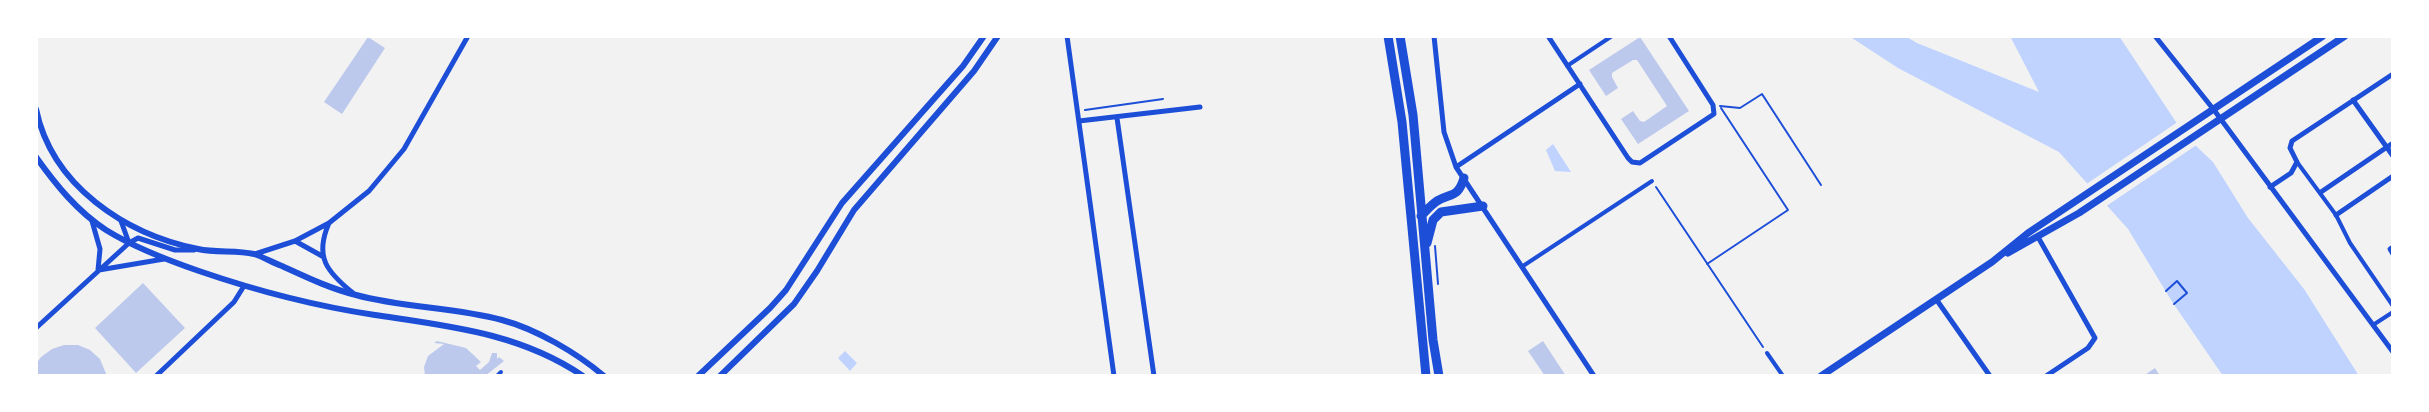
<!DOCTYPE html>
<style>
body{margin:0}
#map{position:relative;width:2429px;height:412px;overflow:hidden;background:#f2f2f2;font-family:"Public Sans",sans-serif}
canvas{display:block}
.frame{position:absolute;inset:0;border:38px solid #fff;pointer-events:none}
</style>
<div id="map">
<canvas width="2429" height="412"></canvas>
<div class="frame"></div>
</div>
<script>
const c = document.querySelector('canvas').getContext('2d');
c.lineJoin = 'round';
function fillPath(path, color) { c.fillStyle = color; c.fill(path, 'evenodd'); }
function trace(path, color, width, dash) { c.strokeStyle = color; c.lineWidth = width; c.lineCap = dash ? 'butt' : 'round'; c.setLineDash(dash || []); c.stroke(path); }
const water = new Path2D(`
 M1849,36H1905L1917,43L2039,92L2010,36H2119L2176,122L2197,147L2213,162L2248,218L2304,289L2359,376H2223L2171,300L2128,229L2059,152L1898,68Z
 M1553,144L1571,172L1555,171L1546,150Z
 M845,351L857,363L850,371L838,358Z`);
const pier = new Path2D(`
 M2179,121L2198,144L2105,207L2085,185Z`);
const building = new Path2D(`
 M368,37L385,48L342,114L324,102Z
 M1640,37L1689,111L1638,144L1621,119L1633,111L1640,121L1644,122L1667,106L1637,60H1633L1612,73V77L1618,88L1606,96L1589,70Z
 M143,283L185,328L136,373L95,328Z
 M437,341L466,348L481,362L476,366L480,370L489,362L492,353H497V359L499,357L504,361L485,376H425L424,367L428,356L444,344L434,343Z
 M1543,341L1566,376H1545L1528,351Z
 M64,345H78L90,350L100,359L107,376H36V364L41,357L52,349Z
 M2155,368L2160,376H2143Z`);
const path = new Path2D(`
 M1720,106L1740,108L1762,94L1821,185
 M1085,110L1163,99
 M1656,187L1763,347
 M1435,246L1438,284
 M1707,264L1788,210L1721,108
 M2166,291L2177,281L2187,293L2174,304`);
const pedestrian = new Path2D(`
 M1567,66L1612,36
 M2297,162L2336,215L2350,243L2393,306
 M1523,266L1652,181
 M2373,325L2393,312
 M1767,353L1783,376
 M497,376L501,372`);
const minor = new Path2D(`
 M1067,36L1114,376
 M1434,36L1444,132L1456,167L1594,376
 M1548,36L1628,158L1632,162L1640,163L1714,114L1713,105L1669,36
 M2155,36L2214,110L2393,352
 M2353,100L2393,156
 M1117,118L1154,376
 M1079,121L1200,107
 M1456,167L1580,84
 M2270,187L2291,173L2297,162L2290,148L2292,141L2393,74
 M2321,192L2393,143
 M2336,215L2393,176
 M92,221L100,249L98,270
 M121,221L129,243
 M329,223C314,257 327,272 353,293
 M2038,237L2095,338L2088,348L2046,376
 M295,241L322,256
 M2393,247L2390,249L2393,254
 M255,254L295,241L329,223L369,191L404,149L468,36
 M99,270L164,259
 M1936,299L1990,376
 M36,328L129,243L138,238L175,250H194
 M156,376L234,302L244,286`);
const tertiary = new Path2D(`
 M36,109C52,186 125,234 198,249C216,253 236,250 254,254C264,257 273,263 282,266C306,277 331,289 356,295C403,308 454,307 502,320C536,329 577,353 604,376
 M36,157C56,185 77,211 106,230C135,248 167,260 199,271C257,291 315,306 375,315C448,326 520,333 583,376
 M698,376L770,308L786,290L842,203L963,66L984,36
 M720,376L794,304L817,271L854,210L974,71L998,36`);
const secondary = new Path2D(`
 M2008,253L2079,213L2345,36
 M1821,376L1992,262L2028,233L2323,36`);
const trunk = new Path2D(`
 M1388,36L1402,122L1426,376
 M1400,36L1413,115L1433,340L1439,376
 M1421,216C1426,211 1431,205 1437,201C1451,193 1458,198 1464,178
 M1427,243L1433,220L1441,212L1483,206`);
fillPath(water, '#bfd3fe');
fillPath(pier, '#f2f2f2');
fillPath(building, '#bdc9ec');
trace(path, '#1d4ed8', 2);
trace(pedestrian, '#1d4ed8', 4);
trace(minor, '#1d4ed8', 5);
trace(tertiary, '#1d4ed8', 6);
trace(secondary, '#1d4ed8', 7);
trace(trunk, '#1d4ed8', 9);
</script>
